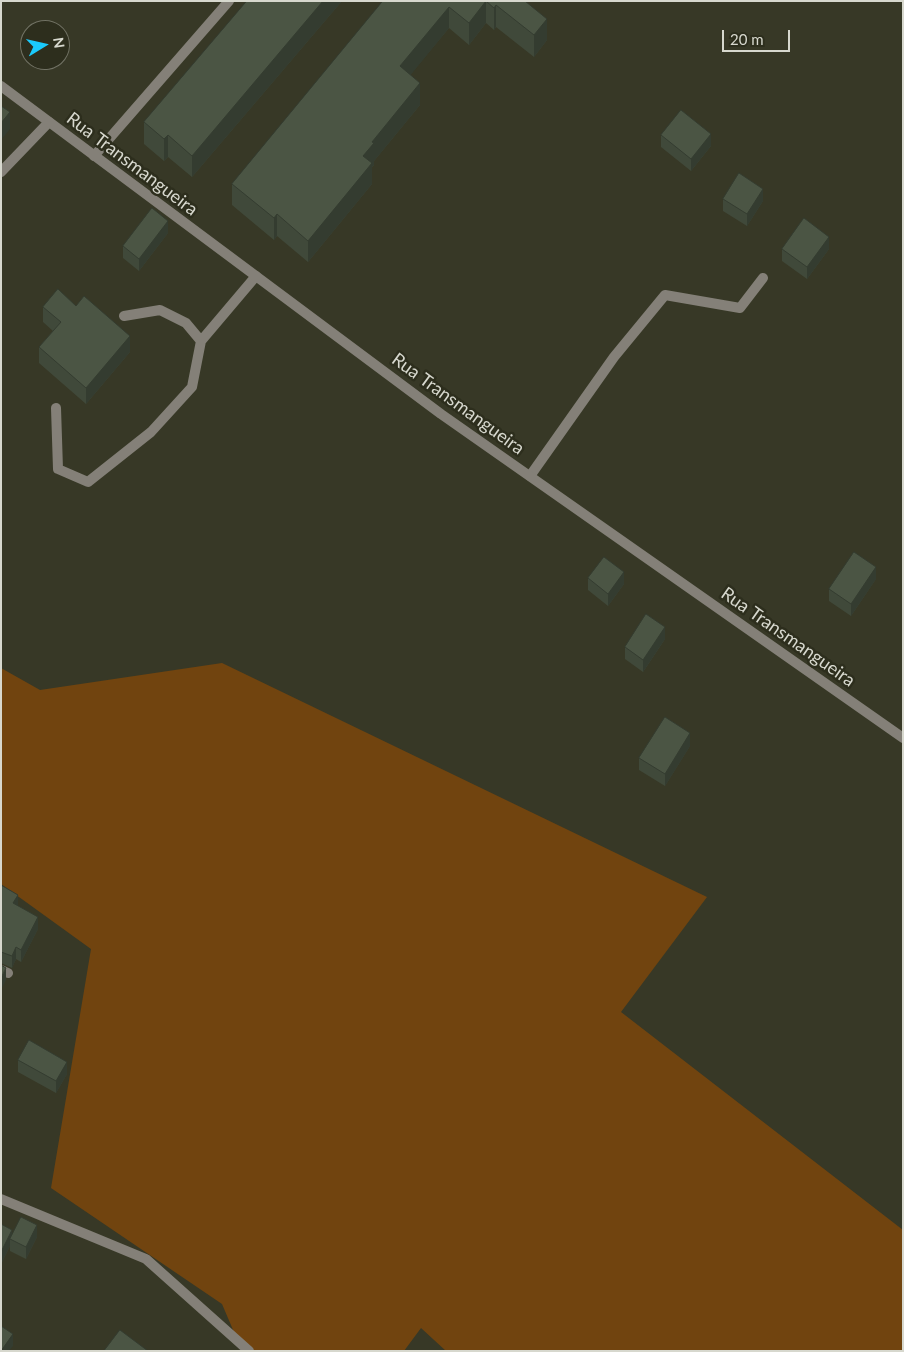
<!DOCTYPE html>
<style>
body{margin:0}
#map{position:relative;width:904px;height:1352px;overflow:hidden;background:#373826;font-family:Lato,sans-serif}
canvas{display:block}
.frame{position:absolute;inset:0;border:2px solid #d7d8ce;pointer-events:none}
.north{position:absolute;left:20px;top:20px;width:50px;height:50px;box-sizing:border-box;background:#2d2e1d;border:1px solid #717264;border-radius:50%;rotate:81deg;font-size:14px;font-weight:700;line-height:20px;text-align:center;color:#d7d8ce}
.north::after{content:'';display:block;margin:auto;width:18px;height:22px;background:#1acafc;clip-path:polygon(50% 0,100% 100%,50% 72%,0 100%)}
.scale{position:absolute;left:722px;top:30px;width:68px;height:22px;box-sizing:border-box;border:2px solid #d7d8ce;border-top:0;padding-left:6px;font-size:15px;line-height:18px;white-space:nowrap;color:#d7d8ce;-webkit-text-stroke:4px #2d2e1d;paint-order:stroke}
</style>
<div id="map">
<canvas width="904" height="1352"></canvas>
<div class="frame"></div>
<div class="north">N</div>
<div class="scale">20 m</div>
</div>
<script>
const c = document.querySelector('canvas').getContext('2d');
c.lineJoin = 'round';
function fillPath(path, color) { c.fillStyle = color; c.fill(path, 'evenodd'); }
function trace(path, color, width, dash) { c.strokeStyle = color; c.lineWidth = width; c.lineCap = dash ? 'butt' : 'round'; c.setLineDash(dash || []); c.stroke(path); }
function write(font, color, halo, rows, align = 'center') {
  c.font = font + ' Lato,sans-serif'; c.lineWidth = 5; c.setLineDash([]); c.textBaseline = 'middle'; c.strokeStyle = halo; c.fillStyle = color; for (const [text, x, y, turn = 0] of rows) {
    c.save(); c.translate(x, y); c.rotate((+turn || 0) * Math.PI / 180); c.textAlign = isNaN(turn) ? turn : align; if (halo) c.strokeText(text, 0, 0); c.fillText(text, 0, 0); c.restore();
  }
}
const green = new Path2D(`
 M222,663L707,897L621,1012L903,1230V1351H446L421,1328L404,1351H242L222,1304L51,1188L91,949L1,884V668L40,690Z`);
const minor = new Path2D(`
 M94,156L229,1
 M1,172L49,122
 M124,316L160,310L186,323L201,341
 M56,408L58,469L88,482L151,432L192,387L201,341L256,276
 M530,476L614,357L665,295L740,308L763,278
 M1,970L8,973
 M1,1199L146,1259L249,1351`);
const tertiary = new Path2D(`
 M1,86L441,414L903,738`);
const wall = new Path2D(`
 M247,1H342L192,177L168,157L164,161L144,144V122Z
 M383,1H525L547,40L534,57L496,27L494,30L486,23L469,45L449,28L410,75L420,105L374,161V165L372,167V184L308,262L277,236L274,240L232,205V184Z
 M661,135L711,146L691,171L661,147Z
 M723,199L763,201L747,226L723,211Z
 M168,233L139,271L123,258V246Z
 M782,249H829L807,279L782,261Z
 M43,307L130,352L86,404L39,363V347L53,331L43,322Z
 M588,578L624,584L608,606L588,590Z
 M876,579L851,616L829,601V589Z
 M665,639L643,672L625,659V647Z
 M690,746L665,786L639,770V758Z
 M1,885L18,906L38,929L21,962L16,959L12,968L1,963Z
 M18,1060L67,1074L56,1093L18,1072Z
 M1,1224L12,1235L37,1237L26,1259L10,1251V1246L1,1264Z`);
const shadedWall = new Path2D(`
 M323,1H342L192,177V156Z
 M486,1V23L469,45V23Z
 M496,5V27L494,30V8Z
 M449,7V28L400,88V66Z
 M547,19V40L534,57V35Z
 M420,83V105L374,161V165L372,167V184L308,262V241L372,142Z
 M10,112V129L1,140V123Z
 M711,134V146L691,171V159Z
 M168,135V157L164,161V139Z
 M763,189V201L747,226V214Z
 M277,214V236L274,240V218Z
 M168,221V233L139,271V259Z
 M829,237V249L807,279V267Z
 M130,336V352L86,404V388Z
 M876,567V579L851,616V604Z
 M624,572V584L608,606V594Z
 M665,627V639L643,672V660Z
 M690,733V746L665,786V774Z
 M18,895V907L13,903Z
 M38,917V929L21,962V950Z
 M16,947V959L12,968V956Z
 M6,968V980L1,990V978Z
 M67,1062V1074L56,1093V1081Z
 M37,1225V1237L26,1259V1247Z
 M12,1230V1240L10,1239V1246L1,1264V1252Z
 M13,1334V1346L9,1351H1Z`);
const building = new Path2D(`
 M247,1H323L192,156L168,135L164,139L144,122Z
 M383,1H525L547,19L534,35L496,5L494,8L486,1L469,23L449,7L400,66L420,83L372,142L374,143L363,156L372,163L308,241L277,214L274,218L232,184Z
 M1,106L10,112L1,123Z
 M681,110L711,134L691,159L661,135Z
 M739,173L763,189L747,214L723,199Z
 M152,208L168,221L139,259L123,246Z
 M804,218L829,237L807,267L782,249Z
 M58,289L76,306L84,296L130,336L86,388L39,347L61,322L43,307Z
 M854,552L876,567L851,604L829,589Z
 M604,557L624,572L608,594L588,578Z
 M646,614L665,627L643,660L625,647Z
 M665,717L690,733L665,774L639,758Z
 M1,885L18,895L13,903L38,917L21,950L16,947L12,956L1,952Z
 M1,965L6,968L1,978Z
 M29,1040L67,1062L56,1081L18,1060Z
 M21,1217L37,1225L26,1247L10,1239Z
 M1,1224L12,1230L1,1252Z
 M1,1326L13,1334L1,1351Z
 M120,1330L148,1351H104Z`);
const streetNames = [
 ["Rua Transmangueira",132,164,37],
 ["Rua Transmangueira",458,404,36],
 ["Rua Transmangueira",788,637,35]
];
fillPath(green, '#71440f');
trace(minor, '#848078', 10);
trace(tertiary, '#848078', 10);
fillPath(wall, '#40493a');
fillPath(shadedWall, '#343c30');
fillPath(building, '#4b5544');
trace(building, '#343c30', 1);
write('18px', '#d7d8ce', '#2d2e1d', streetNames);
</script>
